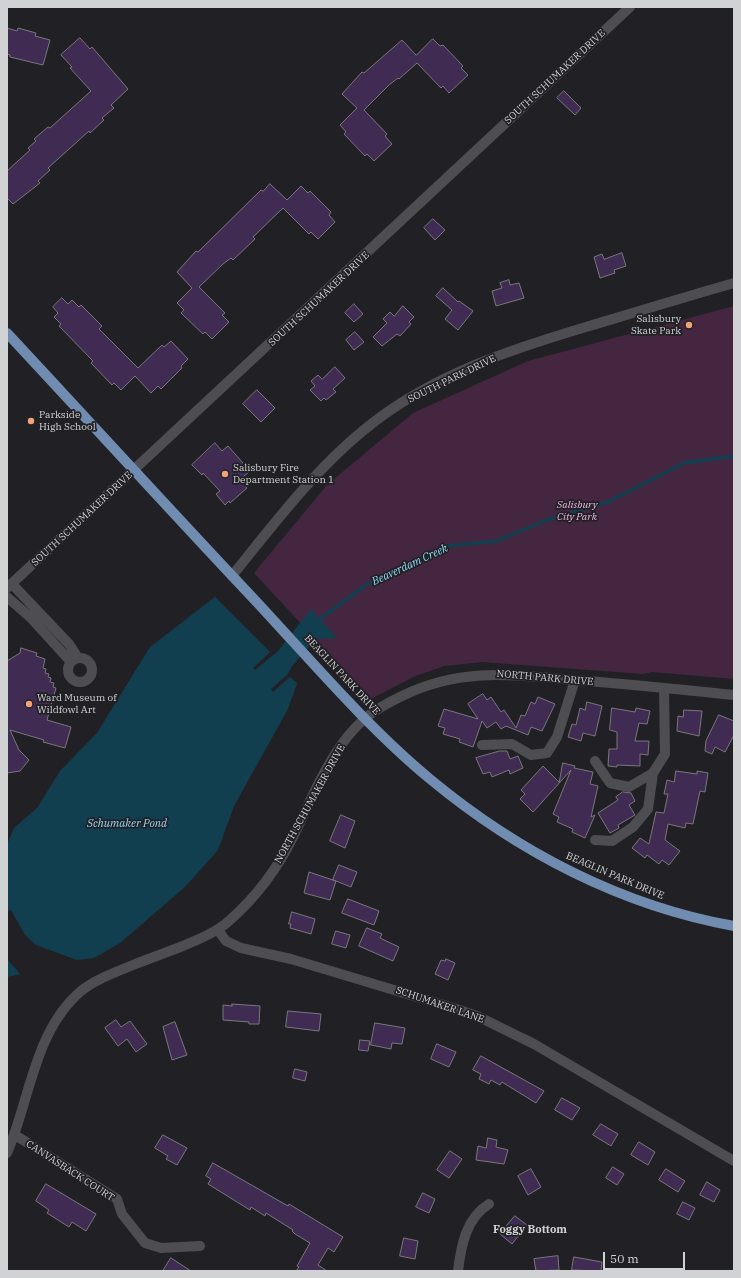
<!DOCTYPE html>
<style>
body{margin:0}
#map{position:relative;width:741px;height:1278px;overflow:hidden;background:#212125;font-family:"IBM Plex Serif",serif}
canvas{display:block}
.frame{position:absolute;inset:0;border:8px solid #d1d2d4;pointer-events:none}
.scale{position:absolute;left:603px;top:1252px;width:82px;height:18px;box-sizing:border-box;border:2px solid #d1d2d4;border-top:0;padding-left:5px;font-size:12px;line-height:14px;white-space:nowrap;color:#d1d2d4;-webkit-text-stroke:3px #212125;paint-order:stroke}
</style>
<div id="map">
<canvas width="741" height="1278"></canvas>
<div class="frame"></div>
<div class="scale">50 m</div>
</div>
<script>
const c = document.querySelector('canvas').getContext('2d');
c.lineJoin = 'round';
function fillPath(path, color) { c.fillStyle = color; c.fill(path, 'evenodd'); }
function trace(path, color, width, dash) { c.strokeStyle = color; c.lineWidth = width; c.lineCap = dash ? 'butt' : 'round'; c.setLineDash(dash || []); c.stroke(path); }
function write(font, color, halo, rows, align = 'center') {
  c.font = font + ' "IBM Plex Serif",serif'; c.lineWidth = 3.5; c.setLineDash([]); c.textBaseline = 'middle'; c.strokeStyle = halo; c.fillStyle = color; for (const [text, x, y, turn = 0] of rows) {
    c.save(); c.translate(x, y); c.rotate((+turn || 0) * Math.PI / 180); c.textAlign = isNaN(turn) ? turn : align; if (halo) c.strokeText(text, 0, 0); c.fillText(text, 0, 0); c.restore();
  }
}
const green = new Path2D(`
 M734,306V679L652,672L643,674L482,662L444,666L413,677L371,699L254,573L327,485L413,413L528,361Z`);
const water = new Path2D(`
 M215,597L270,652L253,668L255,670L278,651L311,609L337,638L316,639L292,666L288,674L271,689L273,692L290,677L297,683L288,709L234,806L218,850L185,887L120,943L94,958L77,960L36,945L25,935L11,910L7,911V844L14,828L37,808L60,771L97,733L150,647Z
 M7,959L20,974L7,977Z`);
const stream = new Path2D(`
 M320,619L366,585L446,546L496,541L547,520L608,502L684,463L734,456`);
const building = new Path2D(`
 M7,28L17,31L18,28L36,33L35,36L50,40L43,65L10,57V55L7,54Z
 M80,38L90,49L92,47L128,89L111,105L114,108L102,118L104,120L90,133L89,131L48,168L50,170L38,181L40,183L13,204L7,198V171L30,150L28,148L36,141L34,139L48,127L50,128L91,91L70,68L72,67L61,55Z
 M433,39L440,46L443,45L463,66L461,68L468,75L449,93L443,86L441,88L417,63L399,79L398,78L389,85L364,110L387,134L385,136L392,144L374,161L367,154L365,156L344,134L346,132L340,125L357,108L342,94L362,72L364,73L402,40L416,55Z
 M564,91L581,108L575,115L557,98Z
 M270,184L287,200L301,186L308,193L310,191L331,212L329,215L335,222L318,239L311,232L309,234L283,208L253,237L255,239L233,260L231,258L223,264L199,287L225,313L222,315L229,322L212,339L205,332L203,334L181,313L184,310L177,303L192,288L177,272L196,251L198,252L261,190L263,191Z
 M433,219L445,230L435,240L424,228Z
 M622,253L626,266L614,270L615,273L600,278L594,257L602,254L604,259Z
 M509,280L510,285L519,283L524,298L496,306L492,291L502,288L500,283Z
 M443,288L458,302L459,301L473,311L458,330L445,319L452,310L436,296Z
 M62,298L68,304L72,300L79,307L81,305L102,326L99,329L138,368L162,345L164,347L171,341L188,359L181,366L182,368L161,389L158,386L151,393L135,376L121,390L114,383L112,385L91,363L93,361L59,326L61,324L54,317L58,313L53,307Z
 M354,304L363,314L354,322L345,313Z
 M403,306L414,317L409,322L411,324L400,336L397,334L382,346L373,337L387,323L383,319L390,312L394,316Z
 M355,332L364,342L354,350L346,340Z
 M335,367L345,378L333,389L336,392L326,400L324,398L321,401L310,390L315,386L311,381L318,375L322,379Z
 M257,390L275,408L261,422L243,404Z
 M215,443L222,451L228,446L250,471L243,477L249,483L245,486L247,488L230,503L229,501L225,505L216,494L220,491L203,473L202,475L192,465Z
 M21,648L37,653L36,656L45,659L43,668L46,669L45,673L49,674L48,677L51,678L50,682L54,683L53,687L56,688L47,720L71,727L65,748L43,742L44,740L10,730L19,750L29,760L20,771L7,773V661L20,653Z
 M483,694L487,700L491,697L501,712L504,710L516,728L521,715L525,716L531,702L535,704L538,697L555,704L542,731L531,727L528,735L506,726L501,729L496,722L487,728L482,721L473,747L459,742L460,739L443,734L445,728L438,726L444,709L478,719L468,704Z
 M587,702L602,706L595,736L583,733L581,741L568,737L572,724L576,725L580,708L585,710Z
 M612,708L635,712L636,708L650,711L647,724L639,723L635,741H649L648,755L640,754V766L617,765V767L608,766L609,749H617V732L610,730Z
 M684,710L702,711L699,736L677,731L678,716L683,717Z
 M719,715L734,721V735L725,752L715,747L712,754L705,751L706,741Z
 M500,751H507L510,759L518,756L523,768L510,774L509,770L492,777L490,772L483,774L476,758Z
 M563,763L575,766L574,768L593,772L590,784L598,786L591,817L595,815L585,838L572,832L573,829L557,822L559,817L553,814L571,770L533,812L520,799L525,794L521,790L543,766L559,782Z
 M676,771L697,774V771L708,773L705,792L700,791L693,824L686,823L685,828L668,824L665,840L680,851L669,865L662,860L659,864L647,855L645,858L632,848L640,838L649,844L656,812L664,813L668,794H664L667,780L674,782Z
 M623,792L631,793L635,801L629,805L635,815L618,825L619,828L610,833L598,813L618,800L616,797Z
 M341,815L355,821L345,848L330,841Z
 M339,865L357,872L351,887L336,881L330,900L304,893L309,872L336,881L333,880Z
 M348,899L379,911L374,925L342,913Z
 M292,912L315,919L311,934L290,928L291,924H289Z
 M367,928L382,934L380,938L399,947L393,961L359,946Z
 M336,931L350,935L346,948L332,944Z
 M446,959L455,963L448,980L435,974L441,960L445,961Z
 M232,1004L260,1006L259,1024H249V1022L223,1020V1005L232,1006Z
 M288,1011L321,1014L319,1031L286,1027Z
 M116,1020L121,1027L130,1021L147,1044L136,1052L127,1039L118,1046L105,1028Z
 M175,1022L187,1055L172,1060L163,1027Z
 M375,1023L405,1028L402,1044L392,1043L391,1049L371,1045Z
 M360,1040L370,1041L368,1051L359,1050Z
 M437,1044L456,1052L449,1067L431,1059Z
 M481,1056L544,1091L536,1103L502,1082L500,1085L491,1080L489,1084L479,1079L481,1074L473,1070Z
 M295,1069L307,1072L305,1081L293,1078Z
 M562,1098L580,1108L572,1120L555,1110Z
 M601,1124L618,1134L611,1146L593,1135Z
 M163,1135L187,1148L177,1165L166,1159L168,1156L155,1148Z
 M488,1138L497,1140L496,1147L508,1150L504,1164L476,1160L478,1146L486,1148Z
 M639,1142L655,1152L648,1165L631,1155Z
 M450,1151L462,1159L449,1178L437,1170Z
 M213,1163L288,1206L289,1204L343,1237L334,1252L328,1248L318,1265L327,1271H296L299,1267L297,1266L310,1243L295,1234L292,1231L293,1230L266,1213L265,1216L251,1207L250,1210L208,1184L211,1179L206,1176Z
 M613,1167L624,1174L617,1185L606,1178Z
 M531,1169L541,1187L528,1195L518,1176Z
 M666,1169L685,1181L678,1192L659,1180Z
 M707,1182L720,1190L714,1202L700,1195Z
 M46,1184L96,1214L86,1231L72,1222L69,1227L47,1213L49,1210L36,1201Z
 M423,1193L435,1199L429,1213L416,1207Z
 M683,1202L695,1208L689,1220L677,1214Z
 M515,1216L527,1225L512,1244L500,1234Z
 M404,1238L418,1241L415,1259L400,1256Z
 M558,1256L559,1270L536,1271L534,1259Z
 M574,1257L602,1262L601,1271L572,1270Z
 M171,1258L191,1271H163Z`);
const minor = new Path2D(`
 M232,576C280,516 328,452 392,409C451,369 519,347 586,327C636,312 685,297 734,283
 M12,584L69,644L78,658
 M7,588L630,7
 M7,597L30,617L71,662
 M68 670a12 12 0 1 1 24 0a12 12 0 1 1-24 0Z
 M482,745L512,744L531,755L547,753L557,737L575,680
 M595,761L610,783L629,787L653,773L665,754L664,688
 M595,840L612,841L633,827L648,809L653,773
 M218,930L226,941L241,948L291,959L447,1006L477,1016L534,1044L734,1161
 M15,1135L117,1199L122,1214L145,1243L161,1248L200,1246
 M7,1153C30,1100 34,1031 81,991C96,979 116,972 133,965C160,954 210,939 230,920C256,897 279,866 294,835C309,804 322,772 342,744C359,720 375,709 402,696C465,665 521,676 588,681C637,685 685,690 734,695
 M458,1271C461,1246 466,1218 489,1204`);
const major = new Path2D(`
 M7,333C89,421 170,510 252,597C309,658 367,727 430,779C518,852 622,906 734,926`);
const markers = [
 [689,325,4,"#efa377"],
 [31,421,4,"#efa377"],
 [225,474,4,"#efa377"],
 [29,704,4,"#efa377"]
];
const streetNames = [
 ["SOUTH SCHUMAKER DRIVE",555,77,-43],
 ["SOUTH SCHUMAKER DRIVE",319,299,-43],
 ["SOUTH PARK DRIVE",452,379,-26],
 ["SOUTH SCHUMAKER DRIVE",82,519,-43],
 ["BEAGLIN PARK DRIVE",342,675,47],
 ["NORTH PARK DRIVE",545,678,5],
 ["NORTH SCHUMAKER DRIVE",310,804,-61],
 ["BEAGLIN PARK DRIVE",615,876,23],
 ["SCHUMAKER LANE",440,1005,19],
 ["CANVASBACK COURT",70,1171,33]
];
const poiNames = [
 ["Salisbury",681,319,"right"],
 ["Skate Park",681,331,"right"],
 ["Parkside",39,415],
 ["High School",39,427],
 ["Salisbury Fire",233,468],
 ["Department Station 1",233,480],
 ["Ward Museum of",37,698],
 ["Wildfowl Art",37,710]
];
const parkNames = [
 ["Salisbury",577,505],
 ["City Park",577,517]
];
const waterNames = [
 ["Beaverdam Creek",410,565,-25],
 ["Schumaker Pond",127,824]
];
const neighbourhoodNames = [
 ["Foggy Bottom",530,1230]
];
fillPath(green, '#442640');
fillPath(water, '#123f50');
trace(stream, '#123f50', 3.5);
fillPath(building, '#402c53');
trace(building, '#79777c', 1);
trace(minor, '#4d4d52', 10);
trace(major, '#708cb0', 10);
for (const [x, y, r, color] of markers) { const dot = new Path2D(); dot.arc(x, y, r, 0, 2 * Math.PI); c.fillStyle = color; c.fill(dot); trace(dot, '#212125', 1.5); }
write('10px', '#d1d2d4', '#212125', streetNames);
write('10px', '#d1d2d4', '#212125', poiNames, 'left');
write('italic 10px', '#f3b4e9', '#212125', parkNames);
write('italic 11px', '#94d8f6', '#212125', waterNames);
write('bold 11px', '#d1d2d4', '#212125', neighbourhoodNames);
</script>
